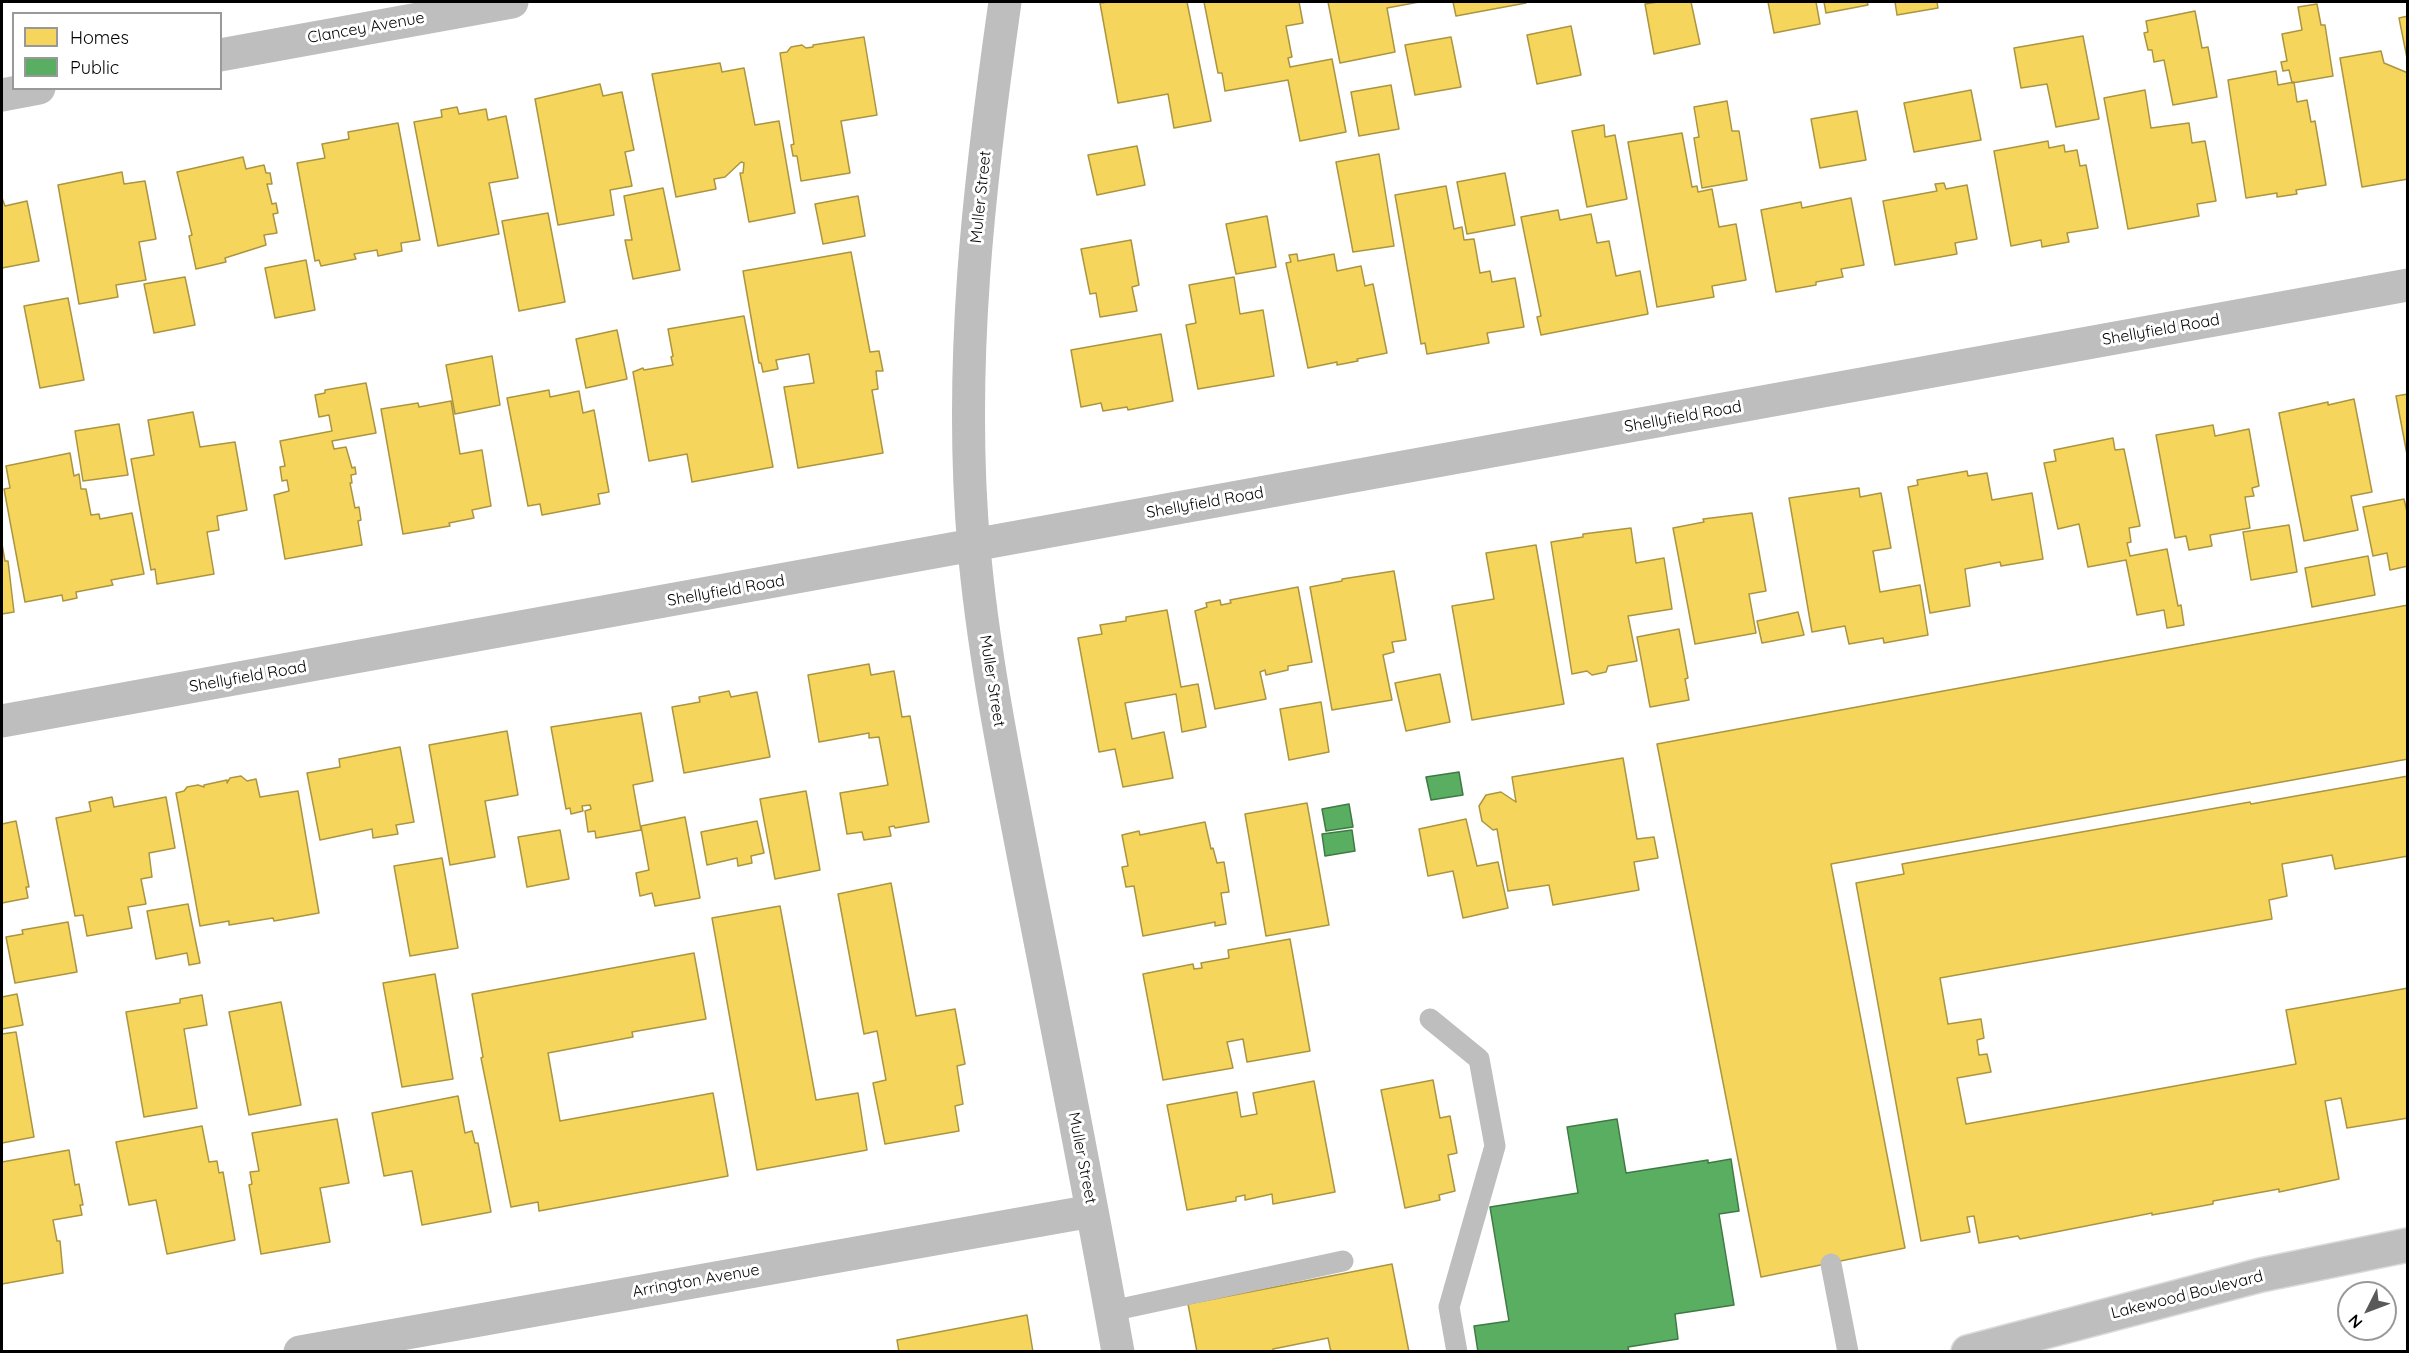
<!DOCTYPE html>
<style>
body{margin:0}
#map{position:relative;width:2409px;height:1353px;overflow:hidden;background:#fff;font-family:Quicksand,sans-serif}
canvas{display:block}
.frame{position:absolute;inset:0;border:3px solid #000;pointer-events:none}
.legend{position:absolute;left:12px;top:12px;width:210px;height:78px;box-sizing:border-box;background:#fff;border:2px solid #999;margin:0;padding:8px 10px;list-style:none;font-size:18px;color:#000}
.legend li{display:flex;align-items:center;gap:12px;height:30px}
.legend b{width:30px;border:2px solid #999}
.north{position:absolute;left:2337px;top:1281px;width:60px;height:60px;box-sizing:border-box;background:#fff;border:2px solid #999;border-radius:50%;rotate:228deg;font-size:16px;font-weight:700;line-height:24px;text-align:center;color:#000}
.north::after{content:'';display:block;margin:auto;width:21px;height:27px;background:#595959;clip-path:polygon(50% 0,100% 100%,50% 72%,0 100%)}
</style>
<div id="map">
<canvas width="2409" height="1353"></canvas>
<div class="frame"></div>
<ul class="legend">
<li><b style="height:16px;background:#f6d55c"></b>Homes</li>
<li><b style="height:16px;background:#5aae61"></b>Public</li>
</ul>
<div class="north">N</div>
</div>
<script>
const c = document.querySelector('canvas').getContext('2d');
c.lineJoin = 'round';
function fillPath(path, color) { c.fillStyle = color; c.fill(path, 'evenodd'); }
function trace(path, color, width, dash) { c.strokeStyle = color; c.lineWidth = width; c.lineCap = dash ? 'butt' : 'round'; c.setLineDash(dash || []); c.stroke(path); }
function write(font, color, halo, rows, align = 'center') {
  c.font = font + ' Quicksand,sans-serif'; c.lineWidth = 6; c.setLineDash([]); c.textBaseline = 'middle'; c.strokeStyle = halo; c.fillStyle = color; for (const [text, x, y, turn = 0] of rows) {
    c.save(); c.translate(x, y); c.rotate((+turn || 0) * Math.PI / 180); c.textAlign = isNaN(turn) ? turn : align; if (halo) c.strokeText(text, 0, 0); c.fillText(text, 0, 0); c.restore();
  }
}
const homes = new Path2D(`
 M1109,2H1187L1211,121L1174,128L1168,94L1118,103L1100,3Z
 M1204,2H1299L1303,23L1286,26L1292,57L1288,58L1290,67L1332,59L1346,132L1300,141L1288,80L1225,91L1222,73H1218Z
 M1328,2H1419L1387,8L1395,52L1340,63Z
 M1453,2H1526V3L1456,16Z
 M1658,2H1691L1700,44L1654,54L1645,4Z
 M1768,2H1816L1820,24L1774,33Z
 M1824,2H1867L1868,5L1826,13Z
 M1895,2H1937L1938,8L1897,15Z
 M2317,4L2321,25H2325L2333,76L2292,83L2289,70L2283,71L2281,62L2287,61L2282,34L2302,30L2298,7Z
 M2195,11L2202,48L2208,47L2217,97L2173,105L2164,60L2154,62L2152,50H2148L2144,33L2148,32L2146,21Z
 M2408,16V63L2399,18Z
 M1571,26L1581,75L1537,84L1527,35Z
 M2083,36L2099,119L2056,127L2047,84L2021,88L2014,48Z
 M864,37L877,115L841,121L850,173L801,181L797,156H793L791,145L794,144L780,53L787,52L791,47L802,45L806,48L813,47V45Z
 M1451,37L1461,87L1415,95L1405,45Z
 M2381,51L2384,63L2408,73V179L2362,187L2340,58Z
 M720,63L722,72L744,68L755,125L779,121L795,213L749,222L740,173H743L744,163L741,162L725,177L714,179L716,189L676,197L652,74Z
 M2276,71L2278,85L2294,82L2297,102L2307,100L2311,122L2315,121L2326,185L2296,190L2297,194L2277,197V193L2246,198L2228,80Z
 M600,84L603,96L622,92L634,150L625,152L632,186L610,190L614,215L558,225L535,99Z
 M1391,85L1399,129L1359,136L1351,92Z
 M1971,90L1981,140L1914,152L1904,103Z
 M2145,90L2151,128L2189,123L2192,143L2205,141L2216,201L2197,204L2199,216L2128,229L2104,98Z
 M1727,101L1732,131H1739L1747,180L1702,188L1694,138L1699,137L1694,107Z
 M457,107L459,114L486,109L488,120L506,116L518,178L489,183L499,234L438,246L414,122L442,117L441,110Z
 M1857,111L1866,160L1820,168L1811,119Z
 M398,123L420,240L401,243L402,251L378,256L377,250L354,254L356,259L321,266L319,260L315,261L297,163L325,158L322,144L349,139L348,132Z
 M1604,125L1605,137L1615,135L1627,199L1587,207L1572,131Z
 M1682,133L1692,187L1697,186L1698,192L1712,189L1719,227L1736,224L1746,280L1712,286L1714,297L1657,307L1628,142Z
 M2048,141L2049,148L2064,145L2065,152L2077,150L2080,166L2086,165L2098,228L2067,233L2069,242L2042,247L2041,240L2011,246L1994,151Z
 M1137,146L1145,185L1097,195L1088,155Z
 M1379,154L1394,246L1353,252L1336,162Z
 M243,157L246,169L264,165L266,173H270L272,184H267L272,204L276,203L278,213L273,214L277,233L264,235L266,245L225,258L226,262L196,269L189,236L192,235L177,172Z
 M122,172L124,184L145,181L156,239L139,242L146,280L116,285L118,297L79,304L58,185Z
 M1505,173L1515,225L1467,234L1457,182Z
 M1944,183L1946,189L1967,185L1977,239L1955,243L1957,254L1895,265L1883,201L1937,191L1935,184Z
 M1446,186L1454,229L1462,227L1464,240L1474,239L1480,273L1490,271L1492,282L1515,278L1524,327L1487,333L1489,343L1427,354L1425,343L1421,344L1395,195Z
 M663,188L680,270L633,279L625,240H632L624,196Z
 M858,196L865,236L823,244L815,204Z
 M2,198L5,206L27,201L39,261L2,268Z
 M1851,198L1864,265L1841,269L1843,277L1816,282V285L1776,292L1761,210L1801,202L1802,208Z
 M1558,210L1560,220L1591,214L1597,243L1609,241L1616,276L1640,271L1648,314L1541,335L1537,317L1541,316L1521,217Z
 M548,213L565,302L519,311L502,221Z
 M1267,216L1276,267L1236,274L1226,224Z
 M1131,240L1139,285L1132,287L1137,311L1100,317L1096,293L1090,294L1081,249Z
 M851,252L870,352L879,351L883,371H876L878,389L872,390L883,453L798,468L784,387L814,383L809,354L776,360L778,369L763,372L761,363H759L743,271Z
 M1297,254L1298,261L1334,254L1337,271L1361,266L1365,286L1373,284L1387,353L1357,359L1358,361L1337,365V362L1308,368L1286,263L1291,262L1289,255Z
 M306,260L315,310L275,318L265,268Z
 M185,277L195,325L154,333L144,284Z
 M1234,277L1240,314L1263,310L1274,376L1198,389L1186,325L1196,323L1189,285Z
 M68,298L84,380L40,388L24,306Z
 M744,316L773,467L692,482L687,454L649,461L633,372L643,368L644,370L673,365L671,357L673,356L668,329Z
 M617,330L627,379L586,388L576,339Z
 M1161,334L1173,401L1128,410L1127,407L1103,411L1101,403L1081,407L1071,350Z
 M492,356L500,405L455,414L446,365Z
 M366,383L376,433L332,441L334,449L346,447L352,468L355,467L356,474L351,475L352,483H350L355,508L359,507L361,520L358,521L362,545L285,559L274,495L289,491L287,480L282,481L280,467L285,466L280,441L332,431L329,415L319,417L315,395L325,393V390Z
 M549,390L550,397L579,391L583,413L594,410L609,492L598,494L600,504L542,515L540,504L528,506L507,398Z
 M2408,394V460L2396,396Z
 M2354,399L2372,492L2351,496L2358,530L2304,541L2279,413L2328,402V405Z
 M451,401L460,454L482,450L491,506L472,510L474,518L449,523L450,526L403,534L381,409L418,403L419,407Z
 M193,412L200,447L235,442L247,510L217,516L219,530L207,532L214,574L157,584L155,569L151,570L131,459L154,455L148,420Z
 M119,424L128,475L83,481L75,431Z
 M2213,425L2215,436L2249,429L2259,486L2252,488L2254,496L2245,497L2250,528L2210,535L2212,546L2189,550L2186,536L2175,538L2156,435Z
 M2113,438L2115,450L2124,449L2140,526L2129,528L2131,542L2127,543L2130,556L2167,549L2178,606L2181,605L2184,625L2167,628L2164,610L2137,615L2126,560L2088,567L2079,524L2058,529L2044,463L2056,461L2054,450Z
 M70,453L74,476L79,474L81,489H86L91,515L99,514L100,519L132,513L144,574L111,580L113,585L76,592L77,598L63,601L62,595L25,602L4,489L10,488L6,466Z
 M1967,471L1968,476L1987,473L1992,500L2032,493L2043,559L2001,566L2000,562L1965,569L1970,606L1930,613L1908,487L1918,485L1917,480Z
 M1859,488L1860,497L1881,493L1891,548L1873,551L1880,592L1920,585L1928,635L1884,643L1883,638L1849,644L1845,626L1812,632L1789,498Z
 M2404,499L2408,516V566L2390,570L2387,553L2373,556L2363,507Z
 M1752,513L1766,591L1749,594L1756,633L1695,644L1673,528L1704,522L1703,519Z
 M2289,525L2297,572L2251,580L2243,532Z
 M1631,528L1636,563L1664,558L1672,609L1628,616L1637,661L1608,666L1606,672L1592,675L1587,671L1572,674L1551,542L1583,537V534Z
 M2,544L5,561H8L14,612L2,614Z
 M1536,545L1564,704L1472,720L1452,606L1494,599L1486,553Z
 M2368,556L2375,595L2312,607L2305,568Z
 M1394,571L1406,640L1392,642L1394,652L1383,655L1392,700L1332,710L1310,587L1342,581V579Z
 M1298,587L1312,662L1288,666V670L1266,675L1265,670L1260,672L1266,699L1215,709L1195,611L1207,607L1206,603L1220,600L1221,605L1231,603L1230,600Z
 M2408,605V759L1831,864L1905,1248L1761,1277L1657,744Z
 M1167,610L1181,687L1198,684L1206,727L1182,732L1176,694L1125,703L1132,739L1164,732L1173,778L1123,787L1115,749L1099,752L1078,638L1102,634L1100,625L1126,621V617Z
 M1798,612L1804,635L1762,643L1757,621Z
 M1679,629L1688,678L1685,679L1689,700L1650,707L1637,637Z
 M869,664L871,675L894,671L902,717L910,716L929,822L895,828L894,826L889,827L891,836L864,840L862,832L847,834L840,793L888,785L879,737L869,738V733L819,742L808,675Z
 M1440,674L1450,722L1406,731L1395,683Z
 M729,691L731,697L757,692L770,757L684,773L672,707L700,702L699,697Z
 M1321,702L1329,752L1289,760L1280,709Z
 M641,713L653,781L633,785L641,830L596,838L595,831L588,832L585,811L591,809L590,805L582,806L583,811L571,814L570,808L566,809L551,727Z
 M507,731L518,795L485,801L495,857L450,865L429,745Z
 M400,747L414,822L396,825L398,834L373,838L372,829L320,840L307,773L340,767L339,759Z
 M1623,758L1637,839L1654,837L1658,858L1634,862L1639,890L1553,905L1549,885L1508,891L1497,829L1493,830L1482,821L1479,806L1486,795L1501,792L1516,802L1512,777Z
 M241,776L247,781L256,779L260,797L298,791L319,913L274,921L273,918L229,925V921L200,926L176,793L184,791L187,787L198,785L204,787V785L227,780V783L230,778Z
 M2408,776V856L2335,869L2332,855L2282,864L2287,896L2269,900L2272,919L1940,978L1948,1024L1981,1019L1984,1038L1977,1040L1979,1055L1987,1054L1991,1072L1957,1078L1966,1124L2296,1064L2286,1010L2408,988V1118L2347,1128L2341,1098L2325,1101L2339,1179L2279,1192V1189L2213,1201V1204L2152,1215V1213L2020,1239L2018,1236L1979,1243L1974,1216L1967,1217L1970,1232L1921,1241L1856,883L1904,874L1902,864L2250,802L2251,804Z
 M806,791L820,870L775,879L760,799Z
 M112,797L114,807L166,797L175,848L149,853L152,877L141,879L146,904L128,907L132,928L87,936L83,915L75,916L56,818L91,811L89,802Z
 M1307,803L1329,925L1266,936L1245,814Z
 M685,817L700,898L655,906L652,893L640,896L636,873L649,870L641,826Z
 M1466,819L1477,866L1498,862L1508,908L1463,918L1453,871L1428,876L1419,829Z
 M16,821L29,887H26L28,898L2,903V824Z
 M757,821L764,853L751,856L752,863L738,866L737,858L707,865L701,832Z
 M1205,822L1211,849L1213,848L1217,863L1224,862L1229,892L1221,893L1226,924L1215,926V922L1143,936L1134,886L1126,887L1122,867L1128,866L1122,835L1139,831L1140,835Z
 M560,830L569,879L527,887L518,837Z
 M442,858L458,948L410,956L394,866Z
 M891,883L916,1016L955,1009L965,1064L957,1066L963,1104L955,1106L959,1131L885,1144L873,1083L886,1080L877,1031L864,1034L838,894Z
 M188,904L200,963L189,965L187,953L156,959L147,911Z
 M780,906L816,1100L858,1093L867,1150L757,1170L712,918Z
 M68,922L77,972L15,983L6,937L23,934L22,930Z
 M1290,939L1310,1051L1247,1062L1243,1039L1227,1042L1233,1068L1163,1080L1143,974L1193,964L1194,969L1202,968L1201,963L1229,958L1228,950Z
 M694,953L706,1019L632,1032L633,1037L548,1053L560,1121L713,1093L728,1176L539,1211L538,1202L511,1207L481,1058L483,1057L472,994Z
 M435,974L453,1079L402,1087L383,983Z
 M17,994L23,1025L2,1029V997Z
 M202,995L207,1025L184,1029L197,1108L144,1117L126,1012L180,1003V999Z
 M281,1002L301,1105L249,1115L229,1012Z
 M16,1032L34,1137L2,1143V1034Z
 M1433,1080L1440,1118L1450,1116L1457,1153L1448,1155L1455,1191L1439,1195L1440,1200L1405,1208L1381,1090Z
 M1314,1081L1335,1192L1273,1204L1272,1194L1245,1200V1195L1236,1197V1201L1187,1210L1167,1105L1237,1092L1241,1117L1257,1114L1253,1093Z
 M458,1096L465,1133L472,1131L475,1143H478L491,1212L422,1225L412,1171L384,1176L372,1113Z
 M337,1119L349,1183L320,1188L330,1242L261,1254L249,1185L252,1184L250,1172L259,1171L252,1133Z
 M202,1126L209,1162L217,1161L219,1173L223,1172L235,1240L167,1254L156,1200L129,1205L116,1142Z
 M69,1150L75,1185L79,1184L83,1205H80L82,1215L53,1220L57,1241H60L63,1273L2,1284V1162Z
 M1392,1264L1409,1352H1331L1328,1338L1273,1349V1352H1197L1188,1304Z
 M1027,1315L1033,1352H899L897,1340Z`);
const public = new Path2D(`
 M1459,772L1463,795L1431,800L1426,777Z
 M1349,804L1353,827L1326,831L1322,809Z
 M1352,830L1355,851L1325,856L1322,834Z
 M1617,1119L1626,1173L1708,1160V1163L1731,1159L1739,1211L1719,1214L1734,1305L1675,1314L1678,1339L1628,1347L1629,1352H1478L1474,1326L1509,1321L1490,1207L1578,1193L1567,1127Z`);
const service = new Path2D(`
 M1430,1019L1479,1059L1495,1146L1449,1307L1457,1352
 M1831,1264L1848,1352
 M1111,1311L1343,1261`);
const minor = new Path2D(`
 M1005,2C979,183 958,365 974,548C984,660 1007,770 1028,880C1059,1037 1090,1194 1118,1352
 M220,55L512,2
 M2,95L39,88
 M2,721L2408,285
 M300,1352L1092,1211`);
const primary = new Path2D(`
 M1968,1352L2261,1275L2408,1245`);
const streetNames = [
 ["Clancey Avenue",366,28,-10],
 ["Muller Street",981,197,-84],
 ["Shellyfield Road",2161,330,-10],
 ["Shellyfield Road",1683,417,-10],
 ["Shellyfield Road",1205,503,-10],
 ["Shellyfield Road",726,591,-10],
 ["Shellyfield Road",248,677,-10],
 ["Muller Street",992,681,81],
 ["Muller Street",1082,1158,79],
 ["Arrington Avenue",696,1281,-10],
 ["Lakewood Boulevard",2187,1295,-14]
];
fillPath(homes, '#f6d55c');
trace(homes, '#ac9540', 1.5);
fillPath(public, '#5aae61');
trace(public, '#3f7a44', 1.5);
trace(primary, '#dbdbdb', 36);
trace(service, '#bebebe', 21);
trace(minor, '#bebebe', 33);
trace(primary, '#bebebe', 33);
write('16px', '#000', '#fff', streetNames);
</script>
